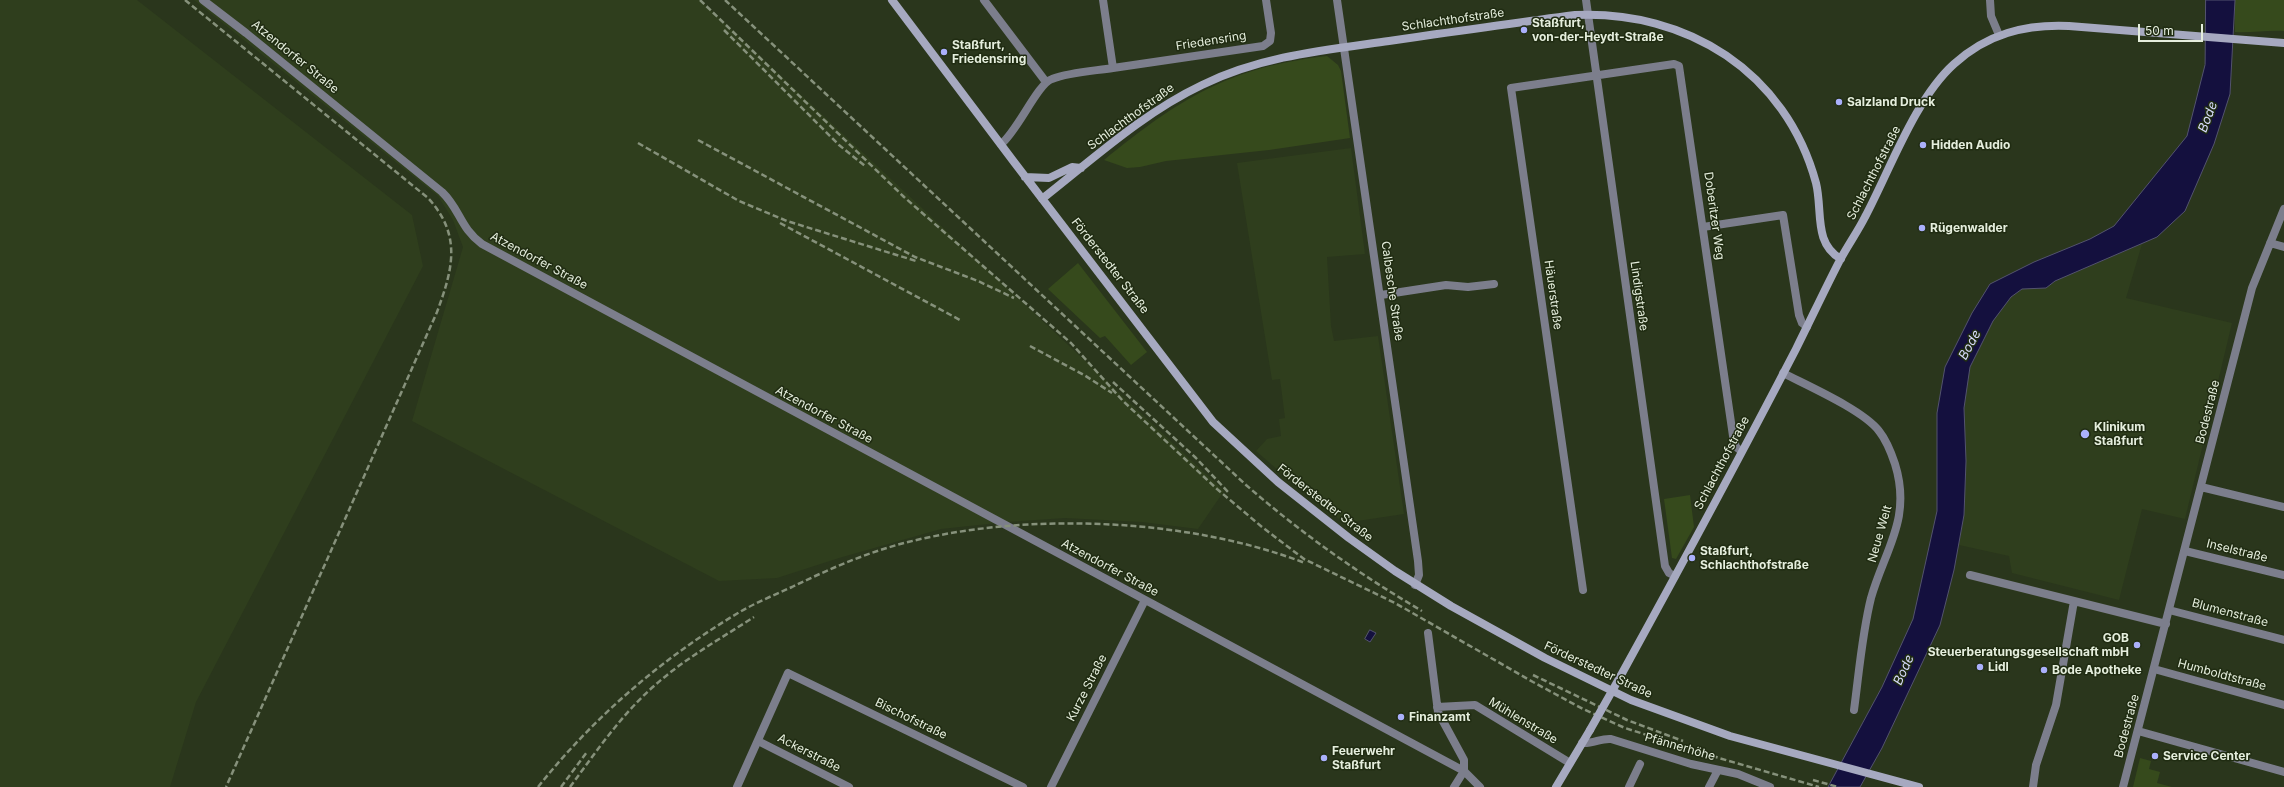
<!DOCTYPE html>
<meta charset="utf-8">
<style>
body{margin:0}
#map{position:relative;width:2284px;height:787px;overflow:hidden;background:#2a361c;font-family:Inter,sans-serif}
canvas{display:block}
.scale{position:absolute;left:2138px;top:24px;width:65px;height:18px;box-sizing:border-box;border:2px solid #e5eedd;border-top:0;padding-left:5px;font-size:12px;line-height:14px;white-space:nowrap;color:#e5eedd;-webkit-text-stroke:3px #202c12;paint-order:stroke}
</style>
<div id="map">
<canvas width="2284" height="787"></canvas>
<div class="scale">50 m</div>
</div>
<script>
const c = document.querySelector('canvas').getContext('2d');
c.lineJoin = 'round';
function fillPath(path, color) { c.fillStyle = color; c.fill(path, 'evenodd'); }
function trace(path, color, width, dash) { c.strokeStyle = color; c.lineWidth = width; c.lineCap = dash ? 'butt' : 'round'; c.setLineDash(dash || []); c.stroke(path); }
function write(font, color, halo, rows, align = 'center') {
  c.font = font + ' Inter,sans-serif'; c.lineWidth = 3; c.setLineDash([]); c.textBaseline = 'middle'; c.strokeStyle = halo; c.fillStyle = color; for (const [text, x, y, turn = 0] of rows) {
    c.save(); c.translate(x, y); c.rotate((+turn || 0) * Math.PI / 180); c.textAlign = isNaN(turn) ? turn : align; if (halo) c.strokeText(text, 0, 0); c.fillText(text, 0, 0); c.restore();
  }
}
const built = new Path2D(`
 M0,0H137L412,215L423,266L196,702L170,787H0Z
 M194,0H700L1224,491L1198,529L1142,522L1065,518L1007,522L941,529L839,558L777,578L719,581L412,421L463,247L453,220L438,196Z
 M1351,148L1365,254L1327,257L1331,326L1334,341L1378,336L1404,514L1344,523L1287,478L1256,451L1267,439L1281,436L1279,419L1285,418L1280,379L1272,380L1237,163Z
 M2142,244L2126,298L2232,323L2185,519L2142,509L2119,600L2012,573L2009,556L1959,545L1964,515L1966,461L1964,407L1970,367L1993,321L2011,297L2022,289L2046,288L2055,281Z`);
const green = new Path2D(`
 M2235,0H2284V31C2267,30 2251,33 2235,32Z
 M1327,56L1338,65L1341,71L1350,138L1269,150L1166,161L1140,167L1127,168L1104,160C1179,99 1229,67 1327,56Z
 M1078,263L1147,352L1131,365L1105,336L1100,338L1048,289Z
 M1690,495L1694,527L1676,559L1672,558L1664,499Z
 M2140,758L2151,761L2149,769L2160,772L2157,783L2172,787H2133Z`);
const water = new Path2D(`
 M2206,0H2235L2230,94L2214,144L2185,211L2157,237L2055,281L2046,288L2022,289L2011,297L1993,321L1970,367L1964,408L1966,461L1964,515L1954,570L1940,625L1882,748L1860,787H1828L1882,687L1913,619L1937,511V413L1945,367L1972,313L1990,284L2034,262L2090,239L2114,226L2187,136L2205,65Z
 M1370,630L1376,633L1370,642L1365,639Z`);
const street = new Path2D(`
 M203,0L246,33L442,192C460,209 460,228 482,244L1464,771L1480,787
 M984,0L1046,82
 M1103,0L1113,68L1263,46L1270,41L1271,33L1266,0
 M1337,0L1418,561L1419,575L1415,585
 M1586,0L1665,566L1669,573L1675,576
 M1990,0L1991,16L1999,35
 M1001,144C1017,132 1038,83 1052,79C1070,72 1093,71 1113,68
 M1703,227L1783,215L1799,315L1802,323L1807,327
 M2270,243L2284,247
 M1381,295L1446,285L1468,287L1494,284
 M1783,373C1808,386 1863,410 1879,431C1887,441 1891,452 1895,464C1912,519 1885,549 1871,598C1862,634 1859,673 1854,710
 M2201,487L2284,507
 M2185,551L2284,575
 M1970,575L2166,624
 M1583,590L1511,88L1674,64L1679,66L1733,436L1736,447L1741,451
 M2169,610L2284,640
 M1428,633L1438,712L1464,760V771L1454,787
 M2154,669L2284,705
 M1437,707L1475,705L1570,763
 M2138,731L2284,772
 M758,741L849,787
 M1582,743C1593,744 1601,738 1611,739L1691,764L1738,774L1770,787
 M737,787L788,673L1023,787
 M1051,787L1145,600
 M1629,787L1640,764
 M1709,787L1718,770
 M2033,787L2036,765L2056,705L2074,601
 M2123,787L2252,288L2284,209`);
const secondary = new Path2D(`
 M892,0L1014,162L1213,422L1278,482L1349,538L1395,571L1451,606L1545,658L1631,700L1730,736L1919,787
 M1025,177L1049,178L1072,167L1081,168
 M1042,199C1093,159 1143,113 1202,85C1261,56 1325,50 1389,41C1451,32 1513,23 1575,15C1687,10 1786,72 1816,183C1823,211 1813,243 1841,259
 M1620,677C1680,568 1739,459 1796,349C1811,319 1825,289 1840,260C1848,245 1858,231 1865,217C1890,170 1915,99 1954,64C1987,34 2025,24 2069,26L2284,43
 M1556,787L1590,730`);
const rail = new Path2D(`
 M185,0L428,198C462,235 453,269 437,312L226,787
 M700,0L904,197L1071,343L1123,401L1217,489L1262,527L1304,559L1395,603L1533,682L1583,709L1625,728L1719,758L1819,787
 M725,0L1246,485C1301,533 1359,574 1422,611
 M724,30L839,145L865,166
 M698,140L915,257L978,281L1014,298
 M638,143L739,201L787,221L916,261
 M780,223L960,320
 M1030,346L1084,375L1112,393
 M1113,382L1196,458L1229,493
 M1533,675L1627,720L1683,741
 M1813,780L1838,787
 M538,787C594,717 661,659 738,613C755,603 774,595 792,587C829,569 868,552 908,542C981,524 1059,520 1134,526C1192,531 1250,542 1305,563
 M561,787L587,752
 M570,787C596,752 621,715 654,686C684,659 720,639 754,617`);
const secondaryBridge = new Path2D(`
 M1590,730L1620,677`);
const markers = [
 [1524,30,4,"#aab0fb"],
 [944,52,4,"#aab0fb"],
 [1839,102,4,"#aab0fb"],
 [1923,145,4,"#aab0fb"],
 [1922,228,4,"#aab0fb"],
 [2085,434,5,"#aab0fb"],
 [1692,558,4,"#aab0fb"],
 [2137,645,4,"#aab0fb"],
 [1980,667,4,"#aab0fb"],
 [2044,670,4,"#aab0fb"],
 [1401,717,4,"#aab0fb"],
 [2155,756,4,"#aab0fb"],
 [1324,758,4,"#aab0fb"]
];
const streetNames = [
 ["Schlachthofstraße",1453,20,-8],
 ["Friedensring",1211,41,-9],
 ["Atzendorfer Straße",295,57,39],
 ["Schlachthofstraße",1131,117,-36],
 ["Schlachthofstraße",1874,173,-63],
 ["Doberitzer Weg",1714,216,82],
 ["Atzendorfer Straße",539,261,28],
 ["Förderstedter Straße",1110,266,52],
 ["Calbesche Straße",1392,291,82],
 ["Häuerstraße",1553,295,82],
 ["Lindigstraße",1639,296,82],
 ["Bodestraße",2208,412,-76],
 ["Atzendorfer Straße",824,415,28],
 ["Schlachthofstraße",1722,463,-62],
 ["Förderstedter Straße",1325,503,38],
 ["Neue Welt",1880,534,-74],
 ["Inselstraße",2237,551,14],
 ["Atzendorfer Straße",1110,568,28],
 ["Blumenstraße",2230,613,15],
 ["Förderstedter Straße",1598,670,25],
 ["Humboldtstraße",2222,675,15],
 ["Kurze Straße",1087,688,-63],
 ["Bischofstraße",911,719,26],
 ["Mühlenstraße",1523,721,31],
 ["Bodestraße",2127,726,-75],
 ["Pfännerhöhe",1680,747,16],
 ["Ackerstraße",809,753,27]
];
const poiNames = [
 ["Staßfurt,",1532,23],
 ["von-der-Heydt-Straße",1532,37],
 ["Staßfurt,",952,45],
 ["Friedensring",952,59],
 ["Salzland Druck",1847,102],
 ["Hidden Audio",1931,145],
 ["Rügenwalder",1930,228],
 ["Klinikum",2094,427],
 ["Staßfurt",2094,441],
 ["Staßfurt,",1700,551],
 ["Schlachthofstraße",1700,565],
 ["GOB",2129,638,"right"],
 ["Steuerberatungsgesellschaft mbH",2129,652,"right"],
 ["Lidl",1988,667],
 ["Bode Apotheke",2052,670],
 ["Finanzamt",1409,717],
 ["Feuerwehr",1332,751],
 ["Staßfurt",1332,765],
 ["Service Center",2163,756]
];
const waterNames = [
 ["Bode",2208,117,-69],
 ["Bode",1970,345,-61],
 ["Bode",1904,670,-66]
];
fillPath(built, '#2f3e1d');
fillPath(green, '#364a1c');
fillPath(water, '#14103e');
trace(water, '#53536e', 1);
trace(street, '#7c7e8c', 8);
trace(secondary, '#a6a9c0', 8);
trace(rail, '#86917b', 2.5, [6, 3]);
trace(secondaryBridge, '#a6a9c0', 8);
for (const [x, y, r, color] of markers) { const dot = new Path2D(); dot.arc(x, y, r, 0, 2 * Math.PI); c.fillStyle = color; c.fill(dot); trace(dot, '#202c12', 1.5); }
write('12px', '#e5eedd', '#202c12', streetNames);
write('bold 12px', '#e5eedd', '#202c12', poiNames, 'left');
write('italic 13px', '#d7dafc', '#202c12', waterNames);
</script>
